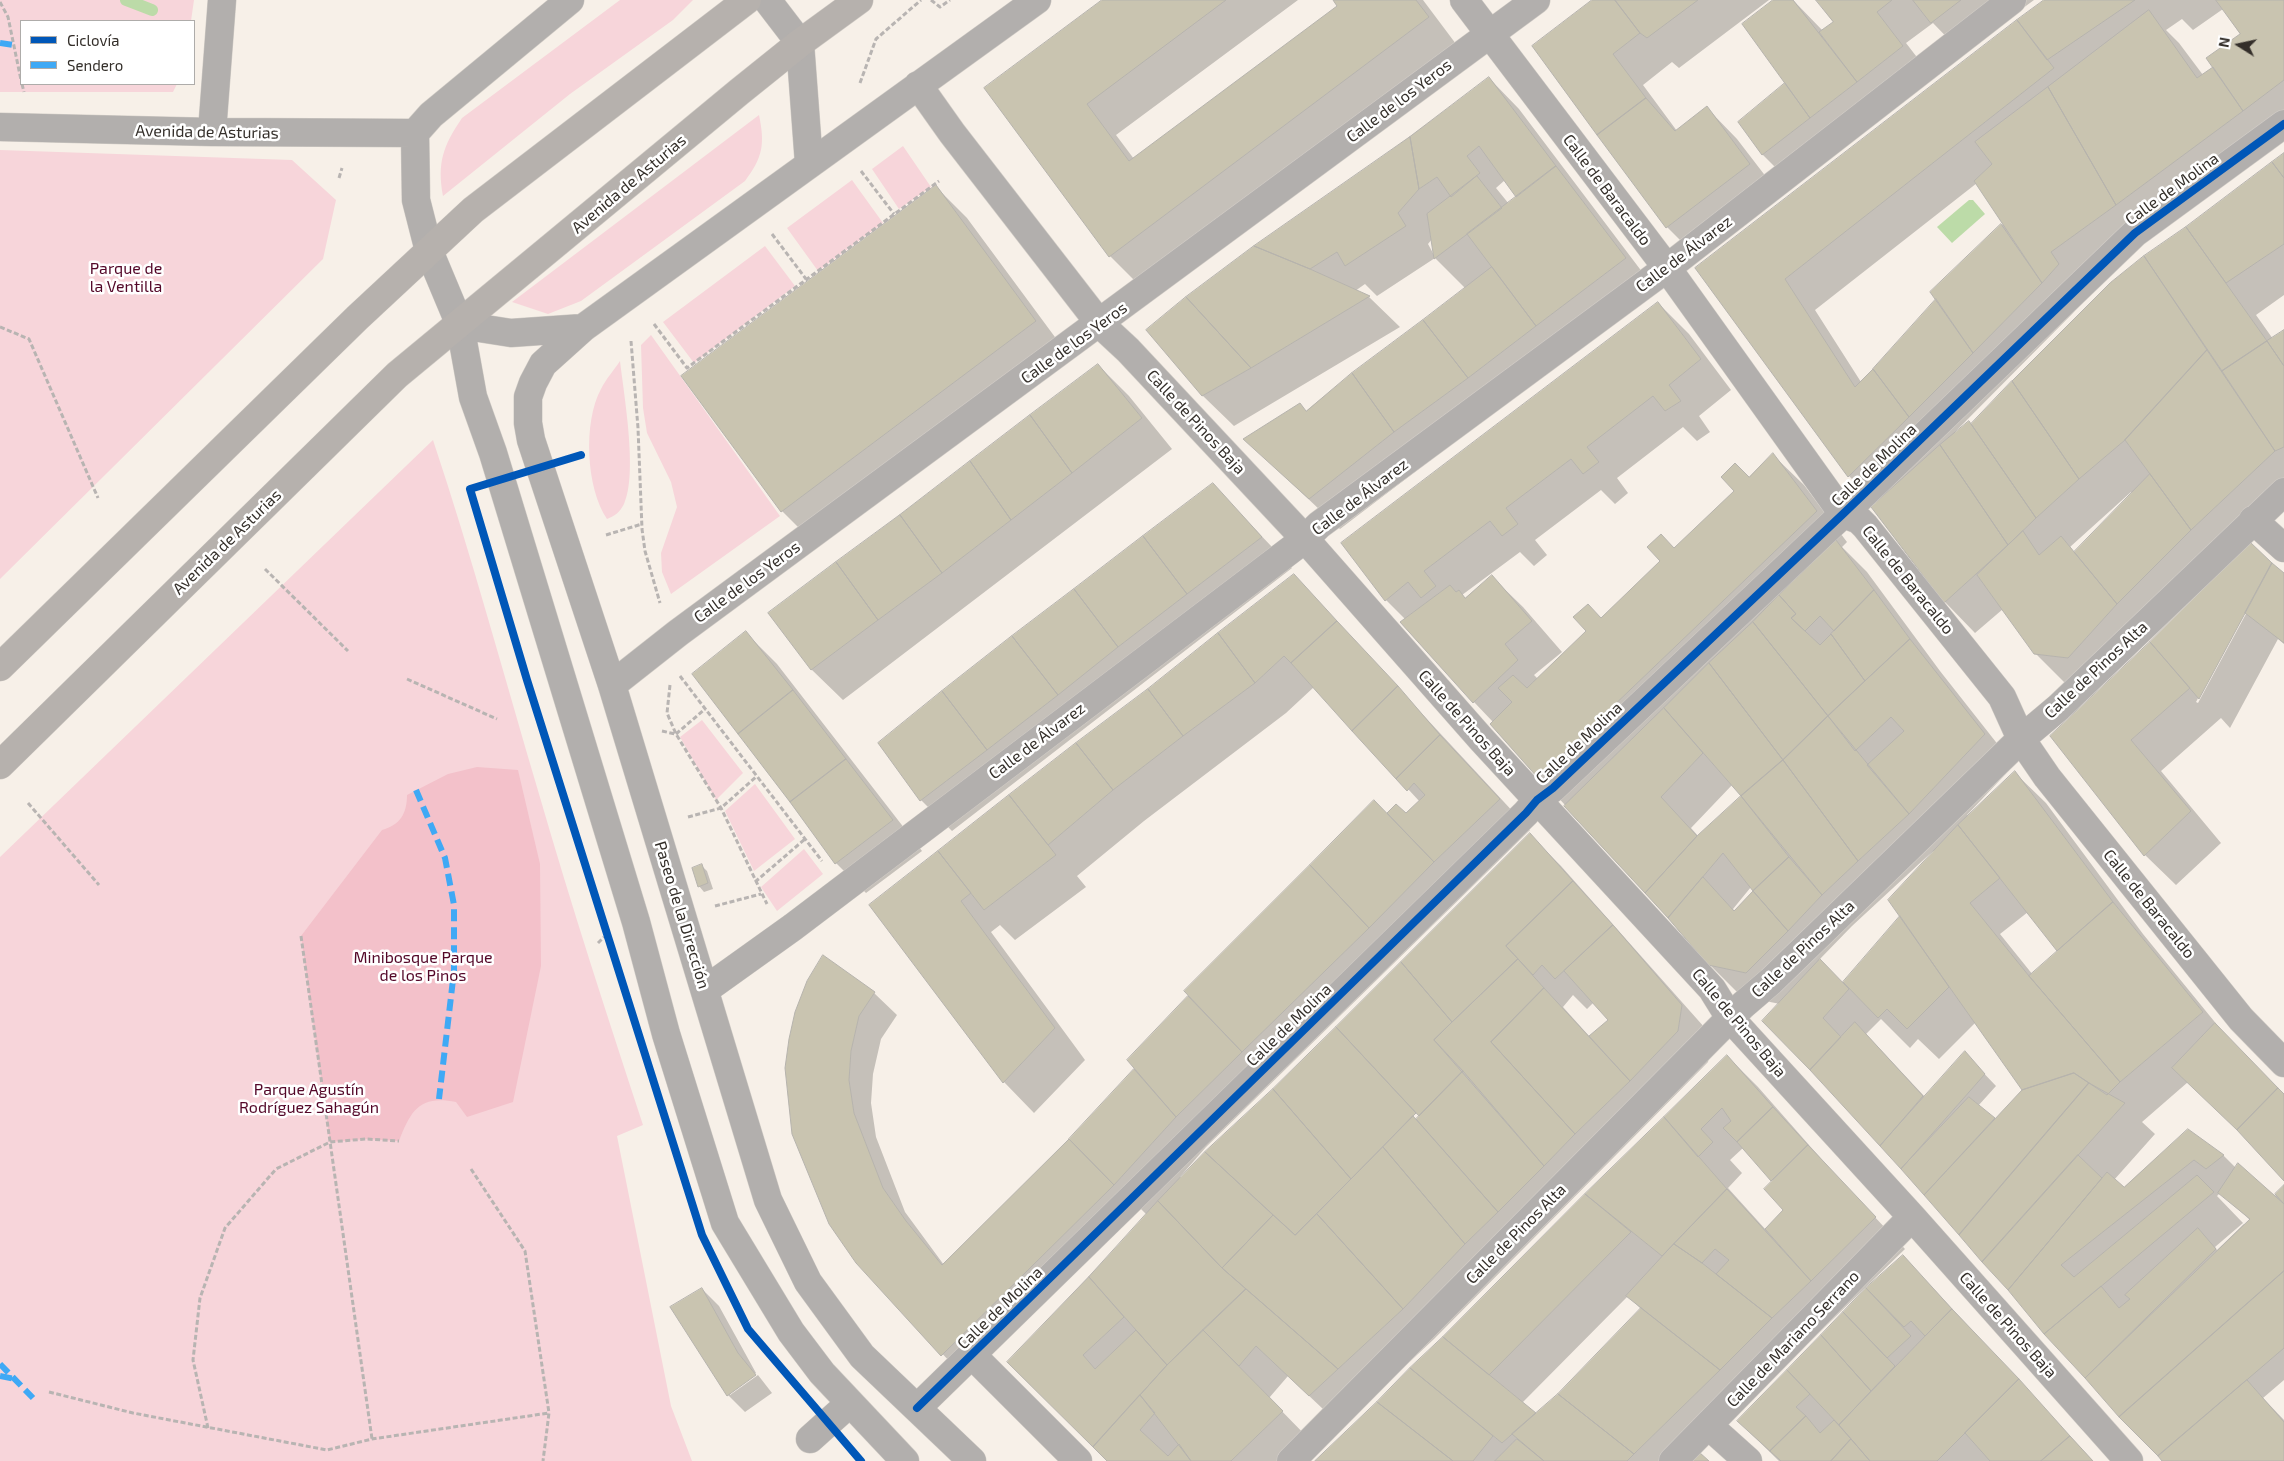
<!DOCTYPE html>
<meta charset="utf-8">
<style>
body{margin:0}
#map{position:relative;width:2284px;height:1461px;overflow:hidden;background:#f7f0e8;font-family:"Exo 2",sans-serif}
canvas{display:block}
.legend{position:absolute;left:20px;top:20px;width:175px;height:65px;box-sizing:border-box;background:#fff;border:1px solid #aeacaa;margin:0;padding:6px 9px;list-style:none;font-size:15px;color:#342f2a}
.legend li{display:flex;align-items:center;gap:10px;height:25px}
.legend b{width:25px;border:1px solid #aeacaa}
.north{position:absolute;left:2214px;top:20px;width:50px;height:50px;-webkit-text-stroke:4px #fff;paint-order:stroke;rotate:280deg;font-size:14px;font-weight:700;line-height:20px;text-align:center;color:#342f2a}
.north::after{content:'';display:block;margin:auto;width:18px;height:22px;background:#342f2a;clip-path:polygon(50% 0,100% 100%,50% 72%,0 100%)}
</style>
<div id="map">
<canvas width="2284" height="1461"></canvas>
<ul class="legend">
<li><b style="height:6px;background:#0057b8"></b>Ciclovía</li>
<li><b style="height:6px;background:#3fa9f5"></b>Sendero</li>
</ul>
<div class="north">N</div>
</div>
<script>
const c = document.querySelector('canvas').getContext('2d');
c.lineJoin = 'round';
function fillPath(path, color) { c.fillStyle = color; c.fill(path, 'evenodd'); }
function trace(path, color, width, dash) { c.strokeStyle = color; c.lineWidth = width; c.lineCap = dash ? 'butt' : 'round'; c.setLineDash(dash || []); c.stroke(path); }
function write(font, color, halo, rows, align = 'center') {
  c.font = font + ' "Exo 2",sans-serif'; c.lineWidth = 5; c.setLineDash([]); c.textBaseline = 'middle'; c.strokeStyle = halo; c.fillStyle = color; for (const [text, x, y, turn = 0] of rows) {
    c.save(); c.translate(x, y); c.rotate((+turn || 0) * Math.PI / 180); c.textAlign = isNaN(turn) ? turn : align; if (halo) c.strokeText(text, 0, 0); c.fillText(text, 0, 0); c.restore();
  }
}
const green = new Path2D(`
 M0,0H194L191,21H21V84H177L173,92H0Z
 M620,0H693L673,20L570,94L443,196C437,163 443,146 462,118Z
 M759,115C765,144 763,157 745,181L581,301L548,314L512,302Z
 M903,146L931,187L899,209L872,169Z
 M0,150L292,160L336,200L323,259L0,579Z
 M852,180L883,223L818,271L787,228Z
 M765,246L795,286L694,363L663,322Z
 M651,335L780,516L671,594L662,572L661,553L677,507L671,482L647,433L643,408L641,345Z
 M620,361C624,395 638,474 624,504C620,512 615,516 607,519C586,488 583,422 601,389C606,379 614,370 620,361Z
 M433,440C472,557 504,676 539,794C571,905 607,1015 643,1125L617,1136L671,1406L692,1461H0V857Z
 M702,720L743,773L716,800L680,737Z
 M755,784L795,839L754,871L725,811Z
 M804,849L823,874L777,911L761,887Z`);
const forest = new Path2D(`
 M477,767L518,770L540,864L541,966L513,1102L467,1117L456,1102C420,1095 411,1110 399,1141L366,1139L330,1142L301,936L382,830C400,825 407,814 407,795L448,774Z`);
const water = new Path2D(`
 M1969,200H1973L1985,214L1952,243L1937,227Z`);
const shadow = new Path2D(`
 M1104,0H1298L1116,135L1134,159L1339,6L1334,0H1423L1459,48L1141,287L1110,256L986,88Z
 M1595,0H1769L1679,68L1672,62L1643,85L1677,131L1707,108L1737,139L1780,195L1698,258L1667,227Z
 M1775,0H1793L1823,31L1834,22L1818,0H2034L1962,53L1933,23L1906,43L1933,78L1793,185L1763,155L1739,122L1787,84Z
 M2047,0H2284V133L2081,283L2089,295L2072,314L1955,432L1956,433L1971,425L2111,284L2284,155V295L2256,315L2273,339L2284,331V502L2221,561L2099,688L2066,684L2035,653L2003,609L1975,633L1945,602L1876,503L1849,476L1697,268ZM2223,9L2242,34L2214,67L2203,75L2179,43L2166,30L2182,19L2193,30ZM1977,183L2003,224L1932,292L1937,299L1861,382L1815,310ZM2131,492L2133,494L2075,553L2070,547Z
 M1489,78L1519,109L1655,289L1340,529L1245,439L1300,405L1307,412L1465,288L1435,258L1377,296L1365,284L1355,291L1369,297L1400,327L1234,426L1203,396L1148,330ZM1505,180L1517,197L1509,204L1496,188ZM1432,239L1434,255L1428,244Z
 M936,187L967,218L1066,352L813,542L782,511L682,376Z
 M1658,303L1689,334L1731,390L1699,416L1710,432L1697,441L1683,427L1617,478L1628,493L1615,504L1601,490L1535,540L1547,555L1534,566L1520,552L1462,595L1466,599L1492,577L1523,607L1562,652L1534,675L1538,679L1773,455L1804,485L1847,542L1842,547L1867,572L1940,671L2014,765L1967,815L1969,817L2015,773L2046,803L2143,934L2227,1037L2284,1095V1179L2243,1135L2188,1082L2142,1122L2155,1134L2114,1180L2124,1189L2188,1131L2223,1155L2236,1168L2238,1165L2275,1196L2284,1186V1380L2263,1398L2284,1420V1461H2164L2045,1333L2009,1289L1881,1145L1780,1004L1741,996L1709,964L1669,917L1539,777L1493,722L1474,702L1406,620L1386,600ZM1733,784L1743,796L1699,837L1691,828ZM1933,851L1934,852L1901,916L1843,984L1819,960L1852,926ZM1751,887L1754,891L1735,912L1733,909ZM2028,912L2059,951L2033,975L2000,934ZM1881,1019L1910,1048L1918,1039L1939,1059L1976,1022L2024,1090L1996,1120L1978,1106L1996,1086L1976,1065L1925,1097L1866,1034ZM2220,1193L2250,1220L2246,1226L2244,1224L2217,1250L2215,1247L2243,1223L2217,1196Z
 M1098,365L1129,396L1172,449L843,700L812,670L770,613Z
 M1213,485L1292,568L952,831L921,800L880,743Z
 M2284,575V644L2278,639L2230,728L2221,718L2161,771L2221,843L2176,885L2145,855L2052,736ZM2245,611L2247,612L2198,703L2196,702Z
 M1294,576L1530,830L1206,1147L1180,1177L1182,1178L1206,1153L1274,1090L1530,835L1561,866L1713,1037L1708,1062L1434,1339L1341,1426L1288,1376L1269,1398L1313,1443L1294,1461H1108L1008,1362L1147,1215L1138,1206L964,1377L857,1262L786,1068L874,993L897,1015L881,1039L873,1074L871,1103L876,1137L905,1212L944,1265L1070,1140L1136,1069L1129,1060L1190,996L1396,806L1406,815L1420,802L1314,687L1286,713L1144,821L1077,876L1086,887L1015,940L1000,925L991,932L1085,1060L1034,1113L1004,1082L871,905ZM1573,995L1587,1009L1594,1002L1610,1020L1590,1037L1563,1007ZM1416,1111L1421,1116L1416,1121L1412,1116Z
 M746,633L777,664L922,851L866,893L836,863L694,674Z
 M702,866L707,871L713,889L704,892L699,886Z
 M1727,1056L1758,1087L1838,1178L1905,1249L1687,1461H1318ZM1743,1148L1773,1181L1785,1210L1766,1230L1728,1188L1742,1173L1730,1160ZM1628,1296L1641,1309L1559,1395L1536,1415L1522,1403Z
 M1903,1257L1933,1288L2093,1461H1779L1738,1421L1844,1313Z
 M702,1289L719,1306L756,1373L730,1392V1395L758,1375L772,1393L745,1412L728,1395Z`);
const stream = new Path2D(`
 M126,0L152,10`);
const building = new Path2D(`
 M1102,0H1226L1087,104L1129,161L1337,6L1333,0H1416L1429,17L1109,257L984,88Z
 M1592,0H1615L1640,33L1613,54L1646,98L1597,135L1532,46Z
 M1615,0H1698L1647,38L1640,33Z
 M1773,0H1793L1857,82L1810,118L1742,24Z
 M1816,0H1892L1877,12L1903,46L1857,82L1819,32L1833,22Z
 M1913,0H1961L1931,23Z
 M2044,0H2135L2047,60L2017,20Z
 M2216,0H2284V80L2243,111L2206,58L2240,34Z
 M2149,10L2197,78L2213,67L2243,111L2116,205L2048,87Z
 M2017,20L2054,68L1785,279L1855,387L1873,369L1909,417L1848,477L1695,268Z
 M1489,77L1556,166L1516,197L1479,146L1467,156L1480,173L1451,197L1437,177L1419,189L1410,137Z
 M1785,83L1810,118L1762,155L1738,122Z
 M2048,87L2116,205L2051,252L2059,264L2042,283L1974,181L1992,164L1975,142Z
 M1646,98L1675,131L1707,106L1750,164L1666,228L1597,135Z
 M1410,137L1419,189L1398,213L1406,226L1345,266L1337,252L1310,269L1254,246Z
 M2284,153V178L2272,162Z
 M2272,162L2284,178V244L2226,283L2186,227Z
 M1556,166L1626,258L1536,326L1467,234Z
 M1477,176L1502,208L1434,259L1427,214Z
 M936,185L1036,321L781,512L681,376Z
 M2001,224L2042,283L1973,353L1930,292Z
 M2186,227L2267,341L2222,371L2144,256Z
 M1254,246L1310,269L1370,296L1251,368L1186,297Z
 M2144,256L2207,350L2125,440L2079,479L2012,381L2110,283Z
 M1492,267L1536,326L1468,378L1423,320Z
 M1186,297L1251,368L1202,396L1146,330Z
 M1936,299L1973,353L1909,417L1873,369Z
 M1658,302L1701,359L1669,385L1681,401L1665,411L1653,396L1587,447L1599,462L1583,474L1571,459L1506,508L1518,524L1502,536L1490,521L1424,571L1436,586L1421,598L1408,582L1385,601L1341,543Z
 M1423,320L1468,378L1394,432L1352,373Z
 M2284,330V366L2267,341Z
 M2267,341L2284,366V447L2275,451L2222,371Z
 M2207,350L2275,451L2191,530L2125,440Z
 M1098,364L1142,418L1072,473L1030,415Z
 M1352,373L1394,432L1309,499L1243,439L1300,403L1306,411Z
 M2012,381L2079,479L2036,518L1971,424Z
 M1030,415L1072,473L1011,520L970,461Z
 M1969,421L2036,518L2008,545L1940,445Z
 M1940,445L2008,545L1944,603L1871,507Z
 M1773,453L1817,511L1538,778L1490,724L1512,702L1498,688L1513,675L1527,688L1586,631L1573,617L1588,604L1601,618L1660,561L1647,547L1661,534L1674,548L1734,491L1721,477L1735,463L1749,477Z
 M970,461L1011,520L942,573L900,515Z
 M2150,474L2191,530L2117,604L2074,552Z
 M1213,483L1262,537L1187,594L1143,536Z
 M900,515L942,573L878,620L836,562Z
 M2023,531L2039,555L2061,536L2117,604L2068,658L2034,654L1977,575Z
 M1143,536L1187,594L1118,647L1074,589Z
 M1836,540L1874,590L1834,631L1820,616L1805,631L1791,618L1796,614L1779,595Z
 M2250,542L2272,563L2199,699L2150,642Z
 M836,562L878,620L811,670L768,613Z
 M2272,563L2284,573V643L2245,613Z
 M1294,574L1337,621L1291,663L1284,656L1255,683L1218,633Z
 M1492,575L1532,621L1505,644L1518,660L1473,703L1400,622L1450,585L1456,592L1459,590L1465,598Z
 M1074,589L1118,647L1058,695L1012,636Z
 M1874,590L1910,639L1865,681L1831,634Z
 M1779,595L1796,614L1791,618L1820,645L1831,634L1865,681L1828,716L1753,622Z
 M1337,621L1398,686L1352,731L1291,663Z
 M1753,622L1828,716L1783,760L1709,663Z
 M746,631L793,690L738,734L692,674Z
 M1218,633L1255,683L1183,736L1148,689Z
 M1012,636L1058,695L987,750L942,691Z
 M1910,639L1985,734L1909,814L1867,765L1904,731L1891,717L1855,751L1828,716Z
 M2150,642L2190,688L2131,740L2191,811L2144,856L2050,736Z
 M1709,663L1783,760L1741,796L1664,708Z
 M1398,686L1440,735L1396,779L1352,731Z
 M1148,689L1183,736L1113,790L1076,743Z
 M793,690L846,759L790,802L738,734Z
 M942,691L987,750L920,801L878,743Z
 M1664,708L1703,753L1661,797L1697,836L1645,893L1564,806Z
 M1828,716L1909,814L1858,861L1783,760Z
 M1440,735L1500,799L1434,862L1387,813L1396,804L1406,813L1425,795L1414,783L1407,791L1396,779Z
 M1076,743L1113,790L1048,845L1009,795Z
 M846,759L893,820L835,864L790,802Z
 M1783,760L1858,861L1822,895L1741,796Z
 M2015,771L2113,902L2057,951L1958,825Z
 M1009,795L1056,855L984,910L938,851Z
 M1741,796L1789,857L1753,891L1723,853L1668,918L1645,893L1697,836Z
 M1374,800L1434,862L1369,928L1310,865Z
 M1958,825L2000,878L1970,903L2029,976L2120,1082L2107,1095L2074,1073L2022,1090L1888,900Z
 M1530,833L1573,881L1506,946L1518,959L1452,1022L1401,962Z
 M938,851L971,893L961,901L1055,1028L1003,1083L869,905Z
 M1789,857L1822,895L1788,931L1753,891Z
 M702,864L708,883L698,887L692,868Z
 M1310,865L1369,928L1242,1052L1184,991Z
 M1703,877L1734,911L1753,891L1788,931L1746,973L1708,965L1668,918Z
 M1573,881L1613,925L1555,979L1542,965L1533,975L1506,946Z
 M2113,902L2203,1012L2120,1082L2029,976Z
 M1900,916L1949,987L1907,1029L1887,1009L1878,1018L1843,982Z
 M1613,925L1682,1005L1678,1031L1630,1081L1589,1036L1608,1020L1564,971Z
 M823,955L875,992L859,1016L851,1051L849,1080L854,1113L883,1188L906,1221L942,1265L1069,1139L1114,1185L941,1356L856,1263L829,1224L792,1134L785,1068L789,1039L795,1012L807,981Z
 M1518,959L1544,988L1491,1042L1575,1134L1544,1166L1434,1040Z
 M1820,959L1849,989L1823,1018L1841,1037L1810,1070L1762,1021Z
 M1401,962L1452,1022L1434,1040L1463,1071L1419,1116L1336,1027Z
 M1544,988L1630,1081L1575,1134L1491,1042Z
 M1188,996L1242,1052L1176,1117L1127,1060Z
 M1855,1022L1923,1096L1880,1146L1810,1070Z
 M2215,1023L2278,1088L2237,1130L2172,1068Z
 M1336,1027L1416,1113L1351,1179L1273,1089Z
 M1965,1051L1985,1074L1901,1169L1880,1146Z
 M1727,1055L1773,1107L1737,1142L1723,1128L1731,1121L1722,1108L1701,1129L1713,1142L1698,1157L1664,1117Z
 M1134,1069L1176,1117L1114,1185L1069,1139Z
 M1463,1071L1544,1166L1498,1212L1416,1119Z
 M2074,1073L2089,1083L1959,1235L1924,1195L2022,1090Z
 M2089,1083L2125,1103L1982,1262L1959,1235Z
 M2278,1088L2284,1094V1181L2237,1130Z
 M1273,1089L1351,1179L1295,1235L1205,1152Z
 M1969,1097L1995,1118L1924,1195L1901,1169Z
 M1773,1107L1808,1145L1771,1181L1737,1142Z
 M1413,1116L1498,1212L1465,1244L1383,1147Z
 M1664,1117L1727,1189L1662,1256L1585,1194Z
 M2188,1129L2224,1155L2206,1169L2194,1160L2061,1265L2074,1277L2197,1175L2214,1192L2044,1334L2008,1290L2107,1172L2124,1187Z
 M1808,1145L1876,1217L1811,1281L1765,1229L1783,1210L1764,1189Z
 M1383,1147L1465,1244L1403,1309L1317,1214Z
 M1205,1152L1273,1215L1222,1268L1158,1201Z
 M2078,1155L2102,1178L2008,1290L1982,1262Z
 M2238,1163L2284,1204V1271L2119,1417L2085,1378L2250,1219L2218,1193Z
 M2284,1185V1204L2275,1194Z
 M1727,1189L1811,1281L1772,1318L1716,1274L1729,1260L1715,1249L1702,1263L1674,1244Z
 M1585,1194L1631,1232L1489,1375L1443,1337Z
 M1158,1201L1222,1268L1246,1289L1167,1365L1089,1277Z
 M1317,1214L1403,1309L1338,1369L1222,1268L1273,1215L1295,1235Z
 M2198,1228L2216,1249L2085,1378L2044,1334L2101,1286L2119,1308L2130,1299L2125,1295Z
 M1674,1244L1702,1263L1772,1318L1720,1370L1626,1296Z
 M1903,1255L1952,1309L1925,1336L1911,1321L1904,1327L1866,1288Z
 M2284,1271V1348L2158,1456L2119,1417Z
 M1089,1277L1124,1317L1083,1355L1095,1369L1136,1330L1167,1365L1093,1447L1007,1362Z
 M702,1288L738,1353L756,1375L727,1396L670,1307Z
 M1866,1288L1911,1336L1887,1358L1843,1312Z
 M1246,1289L1338,1369L1309,1396L1256,1346L1239,1366L1203,1330Z
 M1641,1308L1720,1370L1634,1454L1558,1394Z
 M1952,1309L2019,1379L1937,1461H1870L1839,1425Z
 M1843,1312L1895,1366L1871,1391L1821,1335Z
 M1203,1330L1283,1411L1231,1461H1191L1140,1395L1167,1365Z
 M1821,1335L1871,1391L1839,1425L1787,1370Z
 M1443,1337L1536,1413L1502,1443L1410,1368Z
 M1410,1368L1493,1436L1473,1461H1453L1377,1402Z
 M1787,1370L1810,1394L1796,1407L1806,1416L1770,1451L1737,1421Z
 M2019,1379L2070,1436L2041,1461H1990L1965,1433Z
 M2247,1380L2284,1422V1461H2162L2158,1456Z
 M1558,1394L1634,1454L1627,1461H1544L1512,1434Z
 M1140,1395L1155,1413L1140,1430L1168,1456L1179,1444L1191,1461H1107L1093,1447Z
 M1377,1402L1453,1461H1315Z
 M1806,1416L1820,1433L1834,1420L1851,1439L1831,1461H1781L1770,1451Z
 M2070,1436L2093,1461H2041Z
 M1517,1439L1544,1461H1495Z
 M1851,1439L1870,1461H1831Z
 M1699,1452L1709,1461H1691Z`);
const path = new Path2D(`
 M931,0L940,7L950,0
 M0,2L8,17L21,80
 M860,83L876,39L921,0
 M22,84L24,92
 M861,171L894,214
 M339,178L342,168
 M772,234L806,279
 M654,324L687,368L939,181
 M0,327L29,339L98,498
 M631,341L638,428L642,529L645,551L660,603
 M606,535L642,524
 M265,569L348,651
 M680,676L822,861
 M407,679L497,719
 M670,685L667,713L676,734L721,808L767,904
 M662,731L675,734
 M676,734L705,709
 M28,803L99,885
 M688,817L721,808L757,776
 M755,882L805,839
 M715,906L761,894
 M301,936L372,1439
 M598,943L604,937
 M471,1169L525,1251L549,1413L543,1461
 M49,1392L133,1413L327,1450L372,1439L549,1413
 M208,1428L193,1360L200,1298L225,1228L276,1169L330,1142L366,1139L399,1141`);
const minor = new Path2D(`
 M570,0L431,115L415,133L416,200L429,251L460,325L473,397L493,453L636,922L666,1034L725,1223L791,1332L822,1373L905,1461
 M767,0L800,43L809,164
 M1464,0L1667,268L1843,514L1859,520L1865,526L2002,697L2021,739L2047,777L2241,1019L2284,1063
 M918,85L952,133L1100,324L1128,350L1305,539L1482,740L1712,989L1730,1018L1912,1217L2129,1461
 M0,127L212,132L415,133
 M212,132L222,0
 M460,325L511,333L583,328
 M2253,520L2284,548
 M612,685L678,633L1536,0
 M705,990L793,927L1305,539L1319,525L1667,268L2012,0
 M972,1355L1078,1461
 M917,1408L1526,813L1537,800L1553,788L1843,514L2135,233L2284,124
 M1709,1426L1748,1461
 M810,1439L850,1403
 M972,1461L862,1356L808,1282L768,1200L612,685L531,440L528,423V397L533,383L543,364L583,328L1037,0
 M1291,1461L1743,1005L1771,981L2021,739L2059,707L2284,492
 M1673,1461L1912,1217`);
const major = new Path2D(`
 M0,667L357,318L473,210L747,0
 M0,765L397,375L739,92L800,43L859,0`);
const quiet = new Path2D(`
 M0,43L14,45
 M416,790L445,858L454,905V971L439,1099
 M0,1364L33,1398
 M0,1376L15,1379`);
const cycleway = new Path2D(`
 M581,455L470,489L527,680L702,1235L748,1329L861,1461
 M917,1408L1526,813L1537,800L1553,788L1843,514L2135,233L2284,124`);
const streetNames = [
 ["Calle de los Yeros",1399,101,-37],
 ["Avenida de Asturias",207,132,1],
 ["Avenida de Asturias",629,184,-40],
 ["Calle de Molina",2172,189,-36],
 ["Calle de Baracaldo",1607,190,53],
 ["Calle de Álvarez",1684,254,-37],
 ["Calle de los Yeros",1074,343,-36],
 ["Calle de Pinos Baja",1196,422,47],
 ["Calle de Molina",1874,465,-44],
 ["Calle de Álvarez",1360,497,-37],
 ["Avenida de Asturias",227,542,-44],
 ["Calle de Baracaldo",1908,580,51],
 ["Calle de los Yeros",747,582,-36],
 ["Calle de Pinos Alta",2096,670,-43],
 ["Calle de Pinos Baja",1467,723,48],
 ["Calle de Álvarez",1037,741,-37],
 ["Calle de Molina",1579,743,-43],
 ["Calle de Baracaldo",2149,904,51],
 ["Paseo de la Dirección",682,915,73],
 ["Calle de Pinos Alta",1803,949,-43],
 ["Calle de Pinos Baja",1739,1023,50],
 ["Calle de Molina",1289,1025,-44],
 ["Calle de Pinos Alta",1516,1234,-45],
 ["Calle de Molina",1000,1308,-44],
 ["Calle de Pinos Baja",2008,1325,48],
 ["Calle de Mariano Serrano",1793,1339,-46]
];
const parkNames = [
 ["Parque de",126,269],
 ["la Ventilla",126,287],
 ["Minibosque Parque",423,958],
 ["de los Pinos",423,976],
 ["Parque Agustín",309,1090],
 ["Rodríguez Sahagún",309,1108]
];
fillPath(green, '#f7d5da');
fillPath(forest, '#f3c1ca');
fillPath(water, '#bcdba8');
fillPath(shadow, '#0003');
trace(stream, '#bcdba8', 12);
fillPath(building, '#c9c4b0');
trace(building, '#b6b3ad', 1);
trace(minor, '#d2cdc7', 29);
trace(major, '#d2cdc7', 29);
trace(path, '#b8b4b2', 3, [5, 2.5]);
trace(minor, '#b2afad', 28);
trace(major, '#b6b1ad', 28);
trace(quiet, '#3fa9f5', 6, [12, 6]);
trace(cycleway, '#0057b8', 8);
write('16px', '#342f2a', '#fff', streetNames);
write('16px', '#530728', '#fff', parkNames);
</script>
